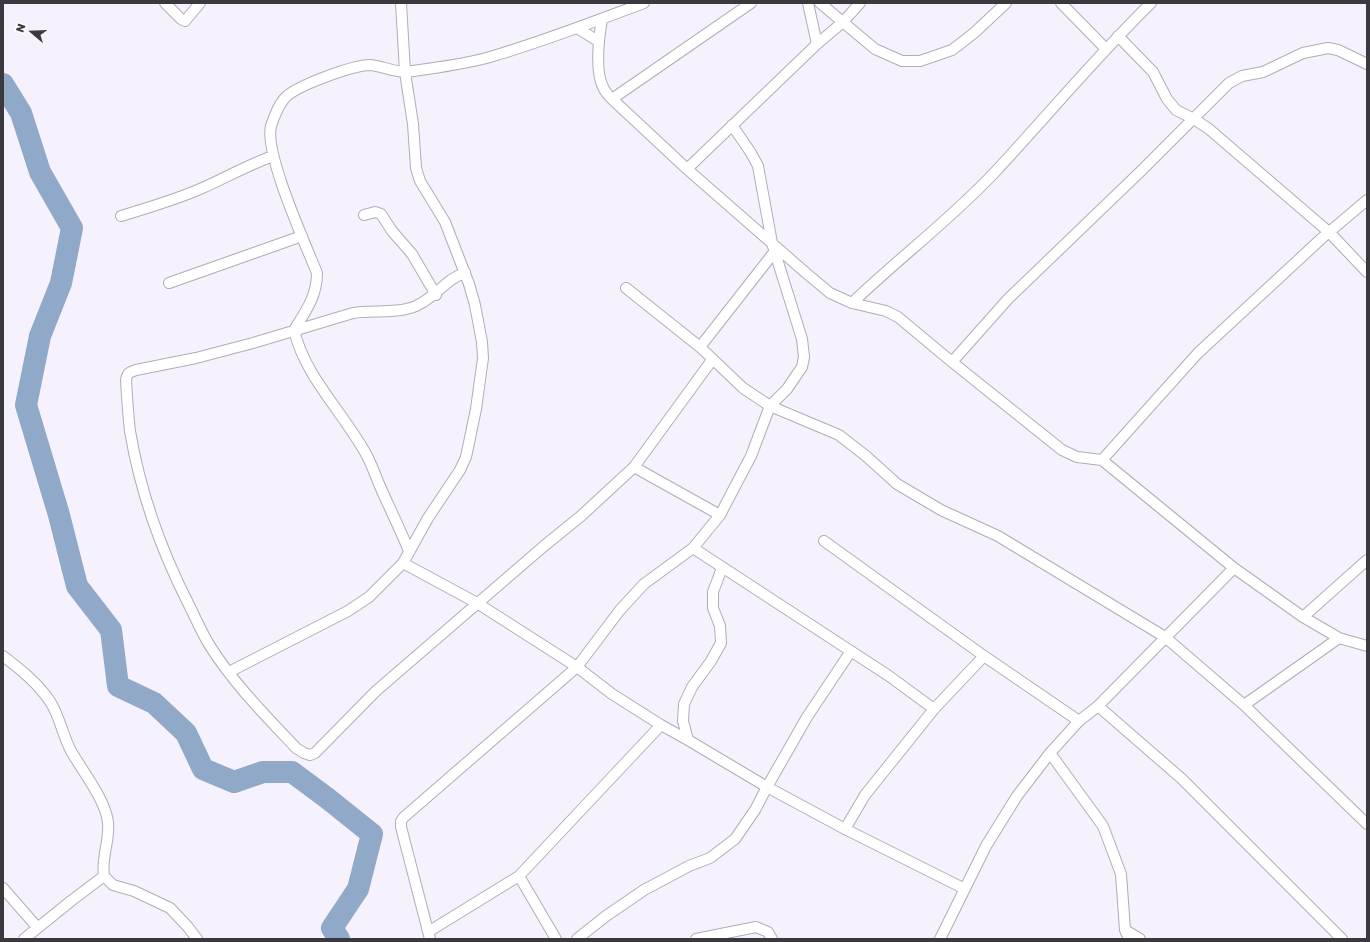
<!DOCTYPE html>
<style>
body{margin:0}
#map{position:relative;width:1370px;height:942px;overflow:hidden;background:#f6f2fd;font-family:"Golos Text",sans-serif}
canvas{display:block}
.frame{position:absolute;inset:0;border:4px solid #3b393d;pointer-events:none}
.north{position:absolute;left:12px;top:12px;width:40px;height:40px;-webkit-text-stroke:3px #fff;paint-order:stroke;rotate:289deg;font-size:11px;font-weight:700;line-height:16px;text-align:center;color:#3b393d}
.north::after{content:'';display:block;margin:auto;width:14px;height:18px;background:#3b393d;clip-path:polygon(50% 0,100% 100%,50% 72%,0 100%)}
</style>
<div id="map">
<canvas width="1370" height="942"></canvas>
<div class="frame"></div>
<div class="north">N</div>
</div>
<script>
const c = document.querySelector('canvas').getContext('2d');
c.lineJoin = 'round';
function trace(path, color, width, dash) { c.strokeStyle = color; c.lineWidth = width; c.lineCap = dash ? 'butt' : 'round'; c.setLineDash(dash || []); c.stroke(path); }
const river = new Path2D(`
 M3,84L21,113L40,172L72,228L61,283L40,336L26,405L59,515L77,586L111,630L118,686L154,703L186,733L203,769L234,782L263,772H292L327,798L372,834L358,889L332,928L339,939`);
const minor = new Path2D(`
 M165,3L181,19L185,21L200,3
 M808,3L817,44
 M820,3L875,49L902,61H920L952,50L974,33L1006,3
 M1061,3L1106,49
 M602,19C599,37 594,72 604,89C606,93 609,96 612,99L687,169L806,273L830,293L852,303L886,311L898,317L952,362L1062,450L1077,457L1102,460L1234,568L1303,617L1339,638L1367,646
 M577,28L598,41
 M1118,36L1153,72L1167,99L1176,110L1194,119L1209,129L1330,233L1367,272
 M612,99L751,3
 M687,169L817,44L843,22L860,3
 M364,215L375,212L381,214L392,231L412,254L436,295
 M121,216C147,208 175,200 200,189C225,178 248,165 273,156
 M465,272C460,275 455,277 451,280C439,289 430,300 416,306C397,314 373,310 353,313L253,343L196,358L136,370C130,372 127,373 126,380C127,397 128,414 130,431C140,491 162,552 189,605C196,619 202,633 210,646C234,684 265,715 296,748L304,753L310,755L315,753L376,691L544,546L581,516L634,467L712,360
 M169,283L302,236
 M626,288L700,347L743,388L770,406L839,435L866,456L897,484L941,510L998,536L1165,637L1244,705L1367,824
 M852,303C899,258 951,219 995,172C1047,116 1096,57 1151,3
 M700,347L775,251
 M952,362L1008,299L1141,171L1229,83L1242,76L1263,72L1303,53L1328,48L1338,50L1367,64
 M1102,460L1198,353L1322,238L1367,200
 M634,467L720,515
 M824,541L984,656L1079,721
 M693,548L889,676L934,709
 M409,551C400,529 389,507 379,484C375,474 371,463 366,454C343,412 305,377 294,330C306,311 317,296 317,273C305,243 264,153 271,126C274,117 278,106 284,99C294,86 354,65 370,65C382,66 394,72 406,72C413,71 420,70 427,69C448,66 469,63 490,57C542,42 593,22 644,3
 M403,563L477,603L577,667L612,694L661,725L688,740L767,787L845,829L965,889
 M1303,617L1367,560
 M3,656C20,669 39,684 51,703C60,718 63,736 71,751C83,772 105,799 108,822C110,841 101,857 104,876L113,885L134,891L170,908L188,927L197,939
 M229,672L348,611L369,597L403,563L428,518L460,470L466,457L476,409L483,358L482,342L475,305L469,284L445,222L420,181L416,168L413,124L405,72L401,3
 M1244,705L1339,638
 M1098,706L1182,779L1342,939
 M688,740L683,721L684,704L692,687L711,661L721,643L720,626L713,608V592L722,568
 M1050,753L1103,826L1121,874L1125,930L1129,939
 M845,829L865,795L934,709L984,656
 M519,876L556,939
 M3,888L37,927
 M1125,930L1140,939
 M428,932L519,876L661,725
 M24,939L71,901L104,876
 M430,939L401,827V821L404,817L577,667L620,610L644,584L693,548L720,515L751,456L770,406L787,389L802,367L804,357L802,339L772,243L758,166L751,153L732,125
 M577,939L606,916L644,890L689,866L710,858L735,839L755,810L767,787L807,717L851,651
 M696,939L756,927L768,932L772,939
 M940,939L986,846L1017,796L1050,753L1079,721L1098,706L1234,568`);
trace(river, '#91a9c8', 22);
trace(minor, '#b1acb7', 12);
trace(minor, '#fff', 10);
</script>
